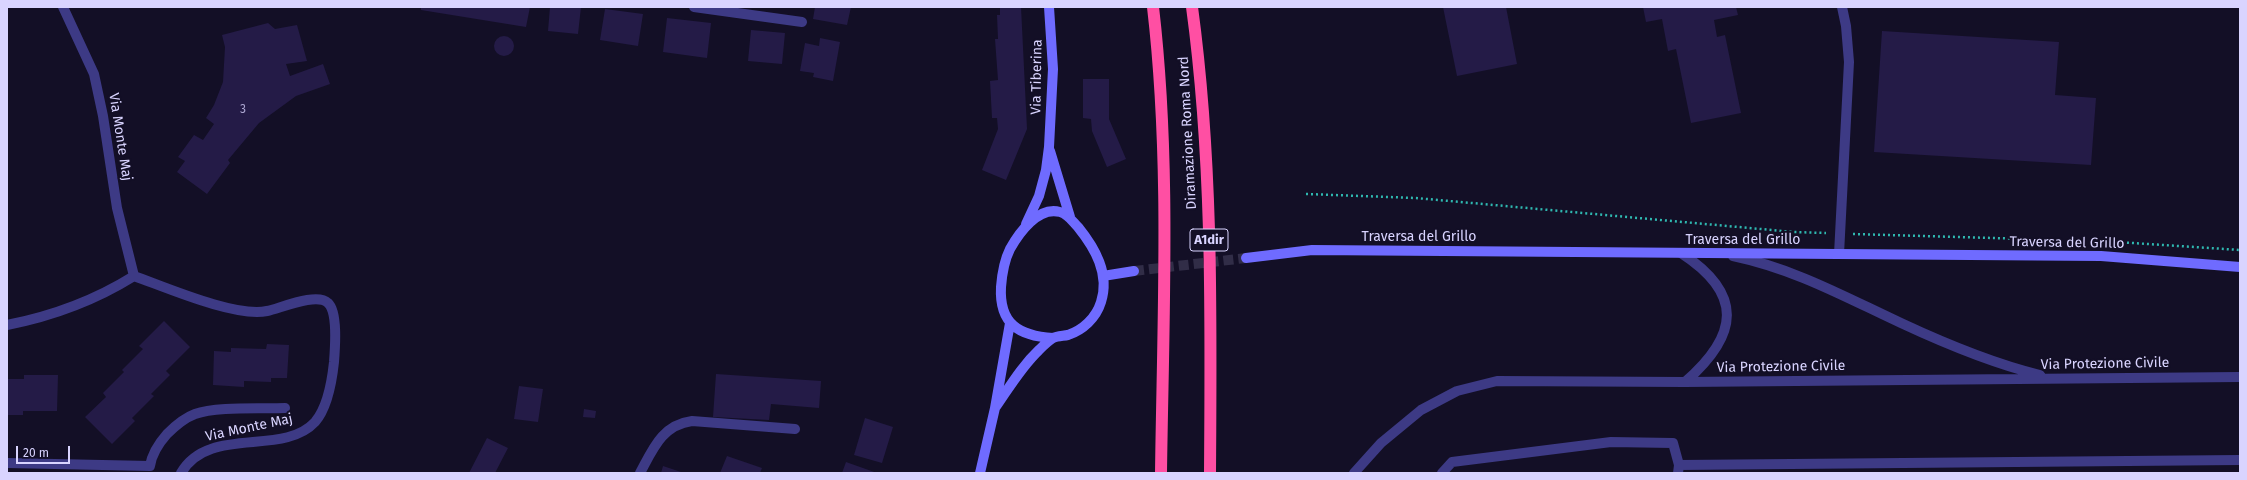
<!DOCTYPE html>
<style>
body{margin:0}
#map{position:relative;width:2247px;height:480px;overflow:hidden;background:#130f26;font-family:"Fira Sans",sans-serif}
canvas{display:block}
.frame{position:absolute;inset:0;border:8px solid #d9d4ff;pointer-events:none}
.scale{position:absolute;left:16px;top:446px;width:54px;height:18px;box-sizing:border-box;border:2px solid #d9d4ff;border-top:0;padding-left:5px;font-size:12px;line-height:14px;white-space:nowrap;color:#d9d4ff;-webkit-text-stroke:3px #130f26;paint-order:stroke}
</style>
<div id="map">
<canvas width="2247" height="480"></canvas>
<div class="frame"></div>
<div class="scale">20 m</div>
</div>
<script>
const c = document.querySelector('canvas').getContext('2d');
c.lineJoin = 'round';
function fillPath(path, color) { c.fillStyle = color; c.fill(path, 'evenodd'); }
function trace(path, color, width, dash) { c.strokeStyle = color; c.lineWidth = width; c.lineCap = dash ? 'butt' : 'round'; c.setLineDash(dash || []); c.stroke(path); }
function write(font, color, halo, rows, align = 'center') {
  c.font = font + ' "Fira Sans",sans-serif'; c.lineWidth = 4; c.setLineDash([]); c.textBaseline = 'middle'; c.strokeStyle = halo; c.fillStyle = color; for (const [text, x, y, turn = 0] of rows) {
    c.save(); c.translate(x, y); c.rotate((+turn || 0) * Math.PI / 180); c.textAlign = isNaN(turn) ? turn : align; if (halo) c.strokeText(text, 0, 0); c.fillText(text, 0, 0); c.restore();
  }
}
const building = new Path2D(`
 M421,7H530L526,27L421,10Z
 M550,7H581L578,34L548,31Z
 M815,7H851L847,25L813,19Z
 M1000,7H1021L1027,129L1006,180L982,170L998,129L997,118H992L990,81L998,80L995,39H998L997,15H1000Z
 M1443,7H1506L1517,64L1457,76Z
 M1643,7H1736L1738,15L1714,20L1717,37L1725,35L1741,113L1691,123L1676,49L1668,51L1662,19L1646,22Z
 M605,9L643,14L638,46L600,40Z
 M667,18L711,23L707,58L663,52Z
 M268,23L275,29L297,25L307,61L286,64L290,76L323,64L330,84L296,96L259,123L228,160L230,163L207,194L177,172L185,161L178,157L194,135L203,140L214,124L206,118L214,105L223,82L225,47L222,35Z
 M751,30L785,33L782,64L748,61Z
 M1882,31L2059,42L2055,95L2096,98L2091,165L1874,152Z
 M494 46a10 10 0 1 1 20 0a10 10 0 1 1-20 0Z
 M820,38L840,42L833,81L813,77L814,73L800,71L805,43L819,46Z
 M1083,79H1109V119L1126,159L1107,167L1092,131L1091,119L1083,118Z
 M164,321L190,347L166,371L170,375L151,394L154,396L132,418L135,421L112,444L85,417L106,397L103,393L124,372L122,370L143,349L139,346Z
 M267,344L289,345L287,378H271V382L244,381V387L213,385L214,351L231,352V348L266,349Z
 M716,374L821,381L819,408L771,404L769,420L713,417Z
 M24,375H58L57,411H23V415H7V379H24Z
 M519,386L543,389L538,422L514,419Z
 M584,409L596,411L595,418L583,417Z
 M865,418L893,427L882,463L854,455Z
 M487,438L508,448L495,473H469Z
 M727,456L762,468L760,473H720Z
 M846,462L877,473H842Z
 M663,466L684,473H661Z`);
const secondaryTunnel = new Path2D(`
 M1134,271L1246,258`);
const path = new Path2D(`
 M1306,194L1416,198L1794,232L1826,233
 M1853,234L2062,240
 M2117,242L2240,250`);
const lane = new Path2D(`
 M694,7L802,22
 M1839,254L1849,62L1846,26L1842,7
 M1679,465L2240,460
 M640,473C653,449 662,425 692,421L795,429
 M1442,473L1452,462L1611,442L1673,443L1679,465L1678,473`);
const street = new Path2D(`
 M1681,253C1744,294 1739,335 1685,382
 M1733,256C1795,269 1845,297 1901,323C1946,344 1991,363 2040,375
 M134,276C165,287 236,318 267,311C281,308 317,292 328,303C338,312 335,349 334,362C332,381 328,407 315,422C283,457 208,425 181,473
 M7,325C53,316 94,301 134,276L117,208L103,116L94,74L63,7
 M7,463L150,466C152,453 159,443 167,434C175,426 184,418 195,414C216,406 260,409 285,408
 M1354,473L1381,443L1421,410L1457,391L1497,381L1685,382L2240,377`);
const secondary = new Path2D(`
 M1050,151L1070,217
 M1026,224L1039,196L1046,170L1049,147L1053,69L1049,7
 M1246,258L1312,250L2101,256L2240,267
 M1103,276L1134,271
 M995,408C1009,388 1021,367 1039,350C1043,346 1048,341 1053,338C1057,336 1063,336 1068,335C1083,330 1096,318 1101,302C1110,274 1095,248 1078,227C1073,222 1068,214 1060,212C1038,206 1019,233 1010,249C1004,261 1002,274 1001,287C999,324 1019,336 1053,338
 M980,473L995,408L1010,323`);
const highway = new Path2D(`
 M1153,7C1171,161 1163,318 1161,473
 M1192,7C1213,161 1211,318 1210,473`);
const numberNames = [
 ["3",243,110]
];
const shields = [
 [1209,240,38]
];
const shieldNames = [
 ["A1dir",1209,240]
];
const streetNames = [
 ["Via Tiberina",1037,77,-89],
 ["Diramazione Roma Nord",1188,133,-93],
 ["Via Monte Maj",120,137,81],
 ["Traversa del Grillo",1419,237],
 ["Traversa del Grillo",1743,240],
 ["Traversa del Grillo",2067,243,1],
 ["Via Protezione Civile",2105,364,-1],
 ["Via Protezione Civile",1781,367,-1],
 ["Via Monte Maj",249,428,-12]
];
fillPath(building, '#241b47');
trace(secondaryTunnel, '#312d47', 10, [10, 5]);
trace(path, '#2fb8b0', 2.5, [2, 3]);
trace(lane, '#3d3a85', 10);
trace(street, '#3d3a85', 10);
trace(secondary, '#6f6bff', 10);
trace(highway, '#ff4fa3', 12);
write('12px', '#aca6d1', null, numberNames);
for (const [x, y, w] of shields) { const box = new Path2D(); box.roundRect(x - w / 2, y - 11, w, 22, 3); c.fillStyle = '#130f26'; c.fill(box); trace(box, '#d9d4ff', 1); }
write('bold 13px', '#d9d4ff', null, shieldNames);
write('14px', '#d9d4ff', '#130f26', streetNames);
</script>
